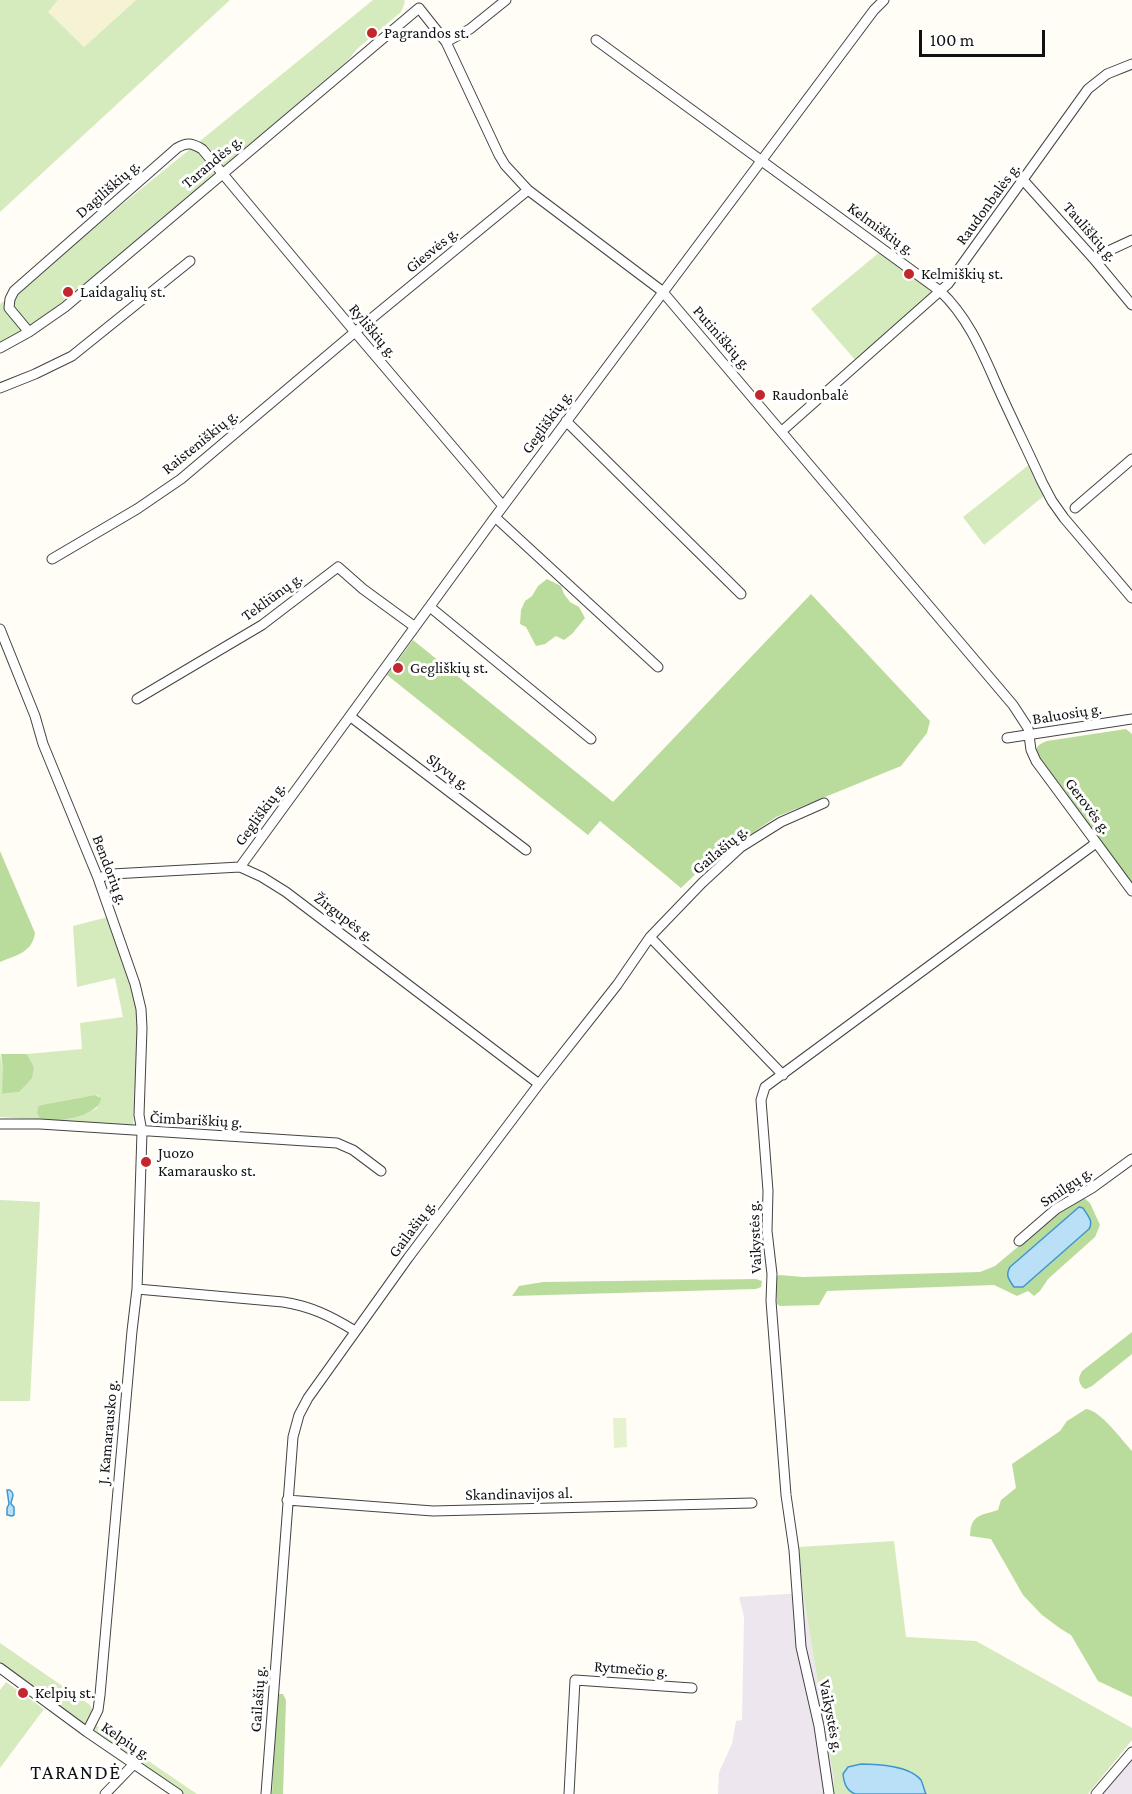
<!DOCTYPE html>
<meta charset="utf-8">
<style>
body{margin:0}
#map{position:relative;width:1132px;height:1794px;overflow:hidden;background:#fffdf5;font-family:"Crimson Pro",serif}
canvas{display:block}
.scale{position:absolute;left:919px;top:30px;width:126px;height:27px;box-sizing:border-box;border:3px solid #111;border-top:0;padding-left:8px;font-size:18px;line-height:21px;white-space:nowrap;color:#111;-webkit-text-stroke:4px #fff;paint-order:stroke}
</style>
<div id="map">
<canvas width="1132" height="1794"></canvas>
<div class="scale">100 m</div>
</div>
<script>
const c = document.querySelector('canvas').getContext('2d');
c.lineJoin = 'round';
function fillPath(path, color) { c.fillStyle = color; c.fill(path, 'evenodd'); }
function trace(path, color, width, dash) { c.strokeStyle = color; c.lineWidth = width; c.lineCap = dash ? 'butt' : 'round'; c.setLineDash(dash || []); c.stroke(path); }
function write(font, color, halo, rows, align = 'center') {
  c.font = font + ' "Crimson Pro",serif'; c.lineWidth = 6; c.setLineDash([]); c.textBaseline = 'middle'; c.strokeStyle = halo; c.fillStyle = color; for (const [text, x, y, turn = 0] of rows) {
    c.save(); c.translate(x, y); c.rotate((+turn || 0) * Math.PI / 180); c.textAlign = isNaN(turn) ? turn : align; if (halo) c.strokeText(text, 0, 0); c.fillText(text, 0, 0); c.restore();
  }
}
const industrial = new Path2D(`
 M803,1593L834,1780L833,1794H718L719,1772L732,1744L736,1721L742,1720L744,1617L739,1597Z
 M1132,1756V1794H1100Z`);
const farmland = new Path2D(`
 M58,0H136L84,47L47,12Z`);
const green = new Path2D(`
 M0,0H58L48,12L84,47L136,0H230L0,212Z
 M373,0H404L405,2L401,12L358,48L347,61L102,271C83,283 70,295 53,310C39,324 19,335 0,343V304Z
 M881,251L929,288L931,291L930,295L856,361L811,309Z
 M1030,464L1045,495L984,545L963,517Z
 M108,917L126,969L135,1003L138,1023L133,1128L0,1117V1054L3,1070V1094L19,1092L34,1067L27,1054L82,1049L80,1023L123,1017L115,978L77,987L73,926ZM95,1095L99,1096L97,1108C85,1116 41,1130 37,1110L41,1105Z
 M0,1200L40,1202L30,1401H0Z
 M894,1541L906,1637L976,1641L1132,1728V1740L1088,1794H926L920,1780C894,1770 878,1760 848,1767L850,1792L855,1794H833L834,1780L803,1593L799,1547Z
 M0,1643L90,1705L98,1720L97,1726L197,1794H183L0,1664Z
 M6,1682L44,1709L0,1768V1690Z`);
const forest = new Path2D(`
 M547,579L561,586L564,594L570,602L579,607L585,618L572,634L564,640L556,636L545,644L536,646L526,627L520,624L521,610L525,601L532,596L538,586Z
 M811,594L930,721L927,733L901,766L776,817L703,867L681,888L600,821L588,835L387,675L413,640L613,802Z
 M1126,729L1132,734V883L1036,753C1036,745 1040,744 1047,741Z
 M0,851L35,933C32,953 16,955 0,962Z
 M1,1054H27L34,1067L32,1078L19,1092L2,1094L3,1070Z
 M95,1095L101,1098C101,1115 57,1124 43,1119C39,1118 39,1116 37,1113L38,1107L41,1105Z
 M1079,1198H1084L1090,1203L1100,1225L1095,1237L1048,1279L1040,1291L1034,1296L1028,1291L1017,1296L994,1285L827,1291L819,1305L780,1306L777,1304L775,1277L780,1275L803,1277L980,1272L995,1266L1070,1203Z
 M756,1279L762,1281L761,1287L756,1289L512,1296L519,1286L543,1282Z
 M1132,1332V1354L1092,1386L1086,1389L1083,1388C1078,1381 1078,1378 1082,1371Z
 M1086,1409C1100,1410 1122,1440 1132,1451V1697L1098,1681L1071,1635L1061,1629L1042,1615L1023,1595L991,1539L970,1536C971,1514 980,1516 998,1510L1001,1500L1016,1488L1012,1464L1060,1431L1067,1421Z
 M277,1694H283L286,1700L283,1794H272Z`);
const pitch = new Path2D(`
 M613,1418H626L627,1447L614,1448Z`);
const water = new Path2D(`
 M1079,1207L1083,1208C1087,1215 1094,1221 1089,1229L1023,1287H1014C1009,1280 1005,1275 1010,1267Z
 M7,1490H10C16,1495 11,1498 11,1504L14,1507V1515L12,1516L7,1515V1508L9,1504Z
 M861,1764C878,1764 910,1766 921,1780C923,1784 924,1790 926,1794H855C846,1790 844,1783 843,1774L848,1767Z`);
const minor = new Path2D(`
 M596,40L940,291C969,318 983,354 999,390C1013,421 1028,451 1042,482L1052,501L1064,518L1132,598
 M446,42L470,29L506,0
 M1024,181L1093,258L1132,305
 M1093,258L1132,240
 M29,332L9,308L10,299L14,291L177,148C187,142 192,143 202,149L355,332L503,506
 M0,348L29,332L65,307L419,8L446,42L499,155L505,165L528,190L662,291L1013,705L1028,728L1031,750L1036,761L1132,891
 M0,388L35,374L72,356L190,261
 M566,421L741,594
 M782,431L948,284L1088,89L1107,74L1132,64
 M1075,508L1132,459
 M495,517L658,667
 M52,559L137,509L181,479L355,332L528,190
 M430,607L591,739
 M0,629L35,716L43,744L98,878L135,984L141,1009L142,1028L139,1115L142,1132L137,1289L132,1331L100,1695L98,1710L87,1732
 M137,699L262,625L338,567L363,589L415,627
 M351,717L526,850
 M1007,738L1132,719
 M240,867L495,517L874,10L884,0
 M98,878L112,874L240,867L262,877L286,892L539,1084
 M650,937L783,1075
 M0,1124H40L337,1143L353,1150L381,1171
 M1019,1241L1056,1209L1092,1188L1132,1159
 M137,1289L283,1302C310,1306 331,1316 355,1331
 M287,1500L433,1511L752,1503
 M0,1668L87,1732L178,1794
 M105,1794L134,1764
 M266,1794L293,1437L299,1415L308,1398L408,1258L539,1084L617,985L650,937L702,883L741,847L781,822L824,803
 M569,1794L575,1680L692,1688
 M829,1794L819,1726L801,1647L794,1550L786,1495L771,1301L772,1274L767,1231L768,1191L761,1100L765,1087L1096,843
 M1096,1794L1132,1752`);
const markers = [
 [372,33,6,"#c4262e"],
 [909,274,6,"#c4262e"],
 [68,292,6,"#c4262e"],
 [760,395,6,"#c4262e"],
 [398,668,6,"#c4262e"],
 [146,1162,6,"#c4262e"],
 [23,1693,6,"#c4262e"]
];
const poiNames = [
 ["Pagrandos st.",384,33],
 ["Kelmiškių st.",921,274],
 ["Laidagalių st.",80,292],
 ["Raudonbalė",772,395],
 ["Gegliškių st.",410,668],
 ["Juozo",158,1153],
 ["Kamarausko st.",158,1171],
 ["Kelpių st.",35,1693]
];
const streetNames = [
 ["Tarandės g.",212,162,-40],
 ["Dagiliškių g.",108,189,-41],
 ["Raudonbalės g.",988,204,-54],
 ["Kelmiškių g.",881,229,36],
 ["Tauliškių g.",1090,232,49],
 ["Giesvės g.",432,250,-39],
 ["Ryliškių g.",373,331,50],
 ["Putiniškių g.",722,338,49],
 ["Gegliškių g.",547,422,-54],
 ["Raisteniškių g.",200,442,-39],
 ["Tekliūnų g.",272,597,-36],
 ["Baluosių g.",1067,714,-9],
 ["Slyvų g.",448,772,37],
 ["Gerovės g.",1088,806,53],
 ["Gegliškių g.",260,814,-54],
 ["Gailašių g.",720,850,-40],
 ["Bendorių g.",110,870,69],
 ["Žirgupės g.",344,917,37],
 ["Čimbariškių g.",196,1120,3],
 ["Smilgų g.",1066,1187,-34],
 ["Gailašių g.",412,1229,-53],
 ["Vaikystės g.",755,1237,-92],
 ["J. Kamarausko g.",108,1432,-85],
 ["Skandinavijos al.",519,1494,-1],
 ["Rytmečio g.",631,1669,4],
 ["Gailašių g.",258,1699,-86],
 ["Vaikystės g.",831,1716,79],
 ["Kelpių g.",126,1741,34]
];
const quarterNames = [
 ["TARANDĖ",76,1773]
];
fillPath(industrial, '#eee6ef');
fillPath(farmland, '#f6f3d4');
fillPath(green, '#d5ebbd');
fillPath(forest, '#b9dc9c');
fillPath(pitch, '#e6f2cf');
fillPath(water, '#b9e0f7');
trace(water, '#3f96cf', 1.5);
trace(minor, '#444', 11);
trace(minor, '#fff', 9);
for (const [x, y, r, color] of markers) { const dot = new Path2D(); dot.arc(x, y, r, 0, 2 * Math.PI); c.fillStyle = color; c.fill(dot); trace(dot, '#fff', 2); }
write('16px', '#111', '#fff', poiNames, 'left');
write('16px', '#111', '#fff', streetNames);
c.letterSpacing = '1.5px';
write('20px', '#111', '#fff', quarterNames);
c.letterSpacing = '0px';
</script>
